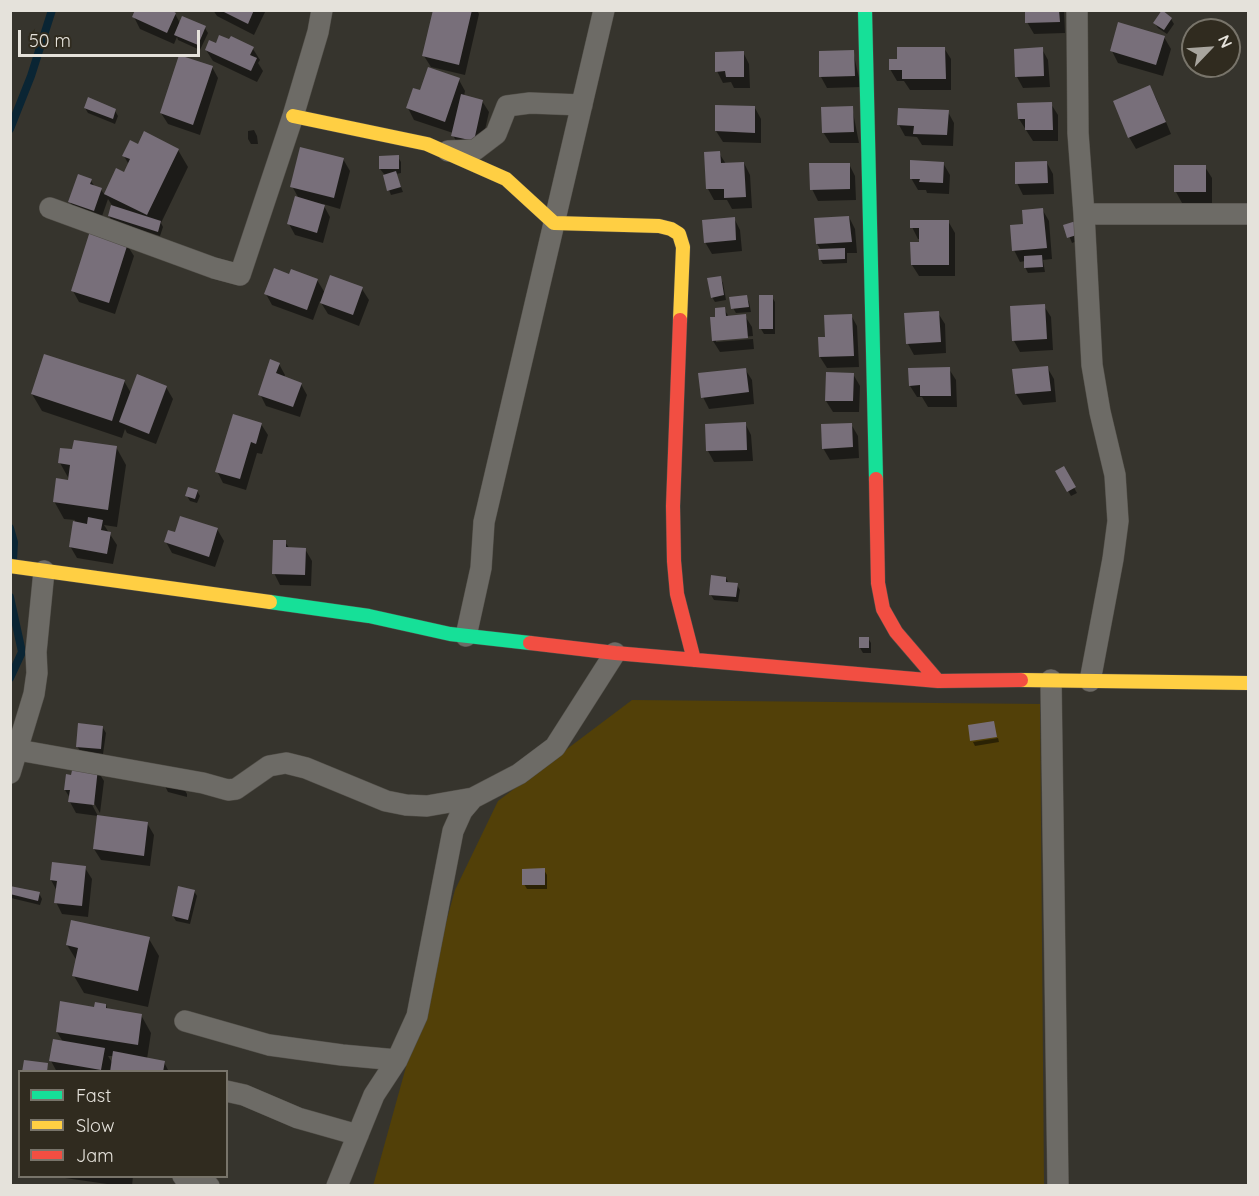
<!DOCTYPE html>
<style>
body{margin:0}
#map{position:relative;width:1259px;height:1196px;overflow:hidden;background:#36342d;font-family:Quicksand,sans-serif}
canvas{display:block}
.frame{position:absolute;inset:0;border:12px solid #e5e2db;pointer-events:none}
.legend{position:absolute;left:18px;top:1070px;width:210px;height:108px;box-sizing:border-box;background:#302b1f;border:2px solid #78746a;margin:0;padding:8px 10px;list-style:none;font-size:18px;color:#e5e2db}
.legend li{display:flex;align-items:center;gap:12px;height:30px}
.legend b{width:30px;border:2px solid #78746a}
.north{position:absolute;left:1181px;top:18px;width:60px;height:60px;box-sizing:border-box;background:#302b1f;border:2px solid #78746a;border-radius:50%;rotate:65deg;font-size:16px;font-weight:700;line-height:24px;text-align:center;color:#e5e2db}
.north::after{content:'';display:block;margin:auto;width:21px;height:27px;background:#a8a59e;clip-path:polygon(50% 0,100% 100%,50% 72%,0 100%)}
.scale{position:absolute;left:18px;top:30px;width:182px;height:27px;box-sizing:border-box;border:3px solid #e5e2db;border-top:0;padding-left:8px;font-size:18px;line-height:21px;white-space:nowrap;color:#e5e2db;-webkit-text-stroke:4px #302b1f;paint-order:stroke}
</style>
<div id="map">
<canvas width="1259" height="1196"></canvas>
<div class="frame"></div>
<ul class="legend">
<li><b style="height:8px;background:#16e098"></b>Fast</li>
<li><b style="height:8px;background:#ffcf43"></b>Slow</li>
<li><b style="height:8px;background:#f24e42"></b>Jam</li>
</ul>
<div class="north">N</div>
<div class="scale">50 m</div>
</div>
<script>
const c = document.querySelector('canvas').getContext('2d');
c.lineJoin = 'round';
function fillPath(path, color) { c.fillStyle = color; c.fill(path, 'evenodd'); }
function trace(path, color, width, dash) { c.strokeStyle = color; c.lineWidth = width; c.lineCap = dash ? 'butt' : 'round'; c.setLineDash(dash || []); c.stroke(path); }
const green = new Path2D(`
 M632,700L1040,704L1044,1185L373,1186L455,890L498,801Z`);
const shadow = new Path2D(`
 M213,10H266L254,35L217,16Z
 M434,10H477L479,14L465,75L431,67L424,56Z
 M1027,10H1064L1065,33L1034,34L1027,22Z
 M175,14L180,23L205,28L208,33L200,50L178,40L177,37L174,44L140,29L134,17Z
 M1171,19L1174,24L1167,34L1158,28L1155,23Z
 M1164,37L1171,49L1163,76L1118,63L1112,51Z
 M216,45L253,49L260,60L258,63L263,71L257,82L213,61L206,50Z
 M944,48L951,59V90H910L904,81H897L890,69L899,60Z
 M1042,49L1048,60L1050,87L1023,88L1017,77Z
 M853,51L861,87L827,88L821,77Z
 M743,52L749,64L750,88H734L731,82L723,83L717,71Z
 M212,67L218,78L200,135L168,124L161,113Z
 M459,80L465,91L464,96L482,101L489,112L480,152L459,147L453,135V133L414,120L408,108L421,92Z
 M1150,87L1156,98L1171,134L1136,149L1129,137Z
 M1051,104L1058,115V141H1033L1019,119Z
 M852,107L859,143H830L823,132Z
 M85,108L115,111L118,116L115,124L88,113Z
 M755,108L761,119V143L723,142L716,131Z
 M948,112L954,123L953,146L922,145L917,137L905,136L899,125Z
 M254,130L257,136L258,144H251L248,139V131Z
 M138,146L178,150L188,167L161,223L163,227L160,236L112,221L109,216L113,207L108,199L100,222L76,213L70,202L91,181L95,187L101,190L105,195L117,170L125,174L129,165L124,156Z
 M706,153H719L726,164L744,163L750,175L752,208L732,209L727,200H714L708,189Z
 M398,157L401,162V173L396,174L403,192L391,195L389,190L384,174L380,169Z
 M343,159L350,171L340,209L323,204L330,217L323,243L295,235L289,224L299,199L292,186Z
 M943,163L950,175L949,194L927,193L926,190H918L911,178Z
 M1047,163L1053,174L1054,194L1023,195L1017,183Z
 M849,164L855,176L856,200L818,201L812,189Z
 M1205,167L1212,178V203H1182L1176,192Z
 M1042,209L1049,221L1052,259L1043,260L1045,272L1028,273L1025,267V261L1020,262L1014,250L1024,225Z
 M849,217L855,229L857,253H847V263L823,264L820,259L821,250L817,244L815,220Z
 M734,218L740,230L742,251L712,254L705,242Z
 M948,221L955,233V276H919L912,265L920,243V239H918L912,227Z
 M1065,226L1082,239L1072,243Z
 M127,245L134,256L115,314L79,302L73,291Z
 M290,276L317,280L325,293L362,289L369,300L359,326L328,314L320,301L313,320L272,305L266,294Z
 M720,278L723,283L726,300L715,302L712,297Z
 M746,297L749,302L751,312L736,313L733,308Z
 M772,297L775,302V334H764L761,329Z
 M1044,306L1051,317L1053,350L1020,352L1014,341Z
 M724,309L729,317L745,316L752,327L753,336L716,339V342L753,339L754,349L720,352L713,341L717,318Z
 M938,313L945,324L946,353L914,355L908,344Z
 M851,315L857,326L859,367L827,368L820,357Z
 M279,364L285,375L284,378L301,384L307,395L300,417L266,406L260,394Z
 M1047,367L1054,379L1056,402L1023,405L1016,394L1014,370Z
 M745,369L752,380L754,404L709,409L703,397Z
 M949,369L956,380L957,407H928L922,397H917L910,386Z
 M853,374L860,386L859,412H833L826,401Z
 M124,381L131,393L166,387L173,399L156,444L127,433L125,429L122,438L42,411L32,394Z
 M745,423L751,435L753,461L714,462L708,451Z
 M261,424L268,435L262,454L257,453L246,490L223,483L217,471Z
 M851,424L858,436L859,458L830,460L823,448Z
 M116,447L126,465L117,527L104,525L117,545L113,564L77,558L70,546L75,520L64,519L54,501L69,479L60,463Z
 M1063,468L1077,493L1071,496L1057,471Z
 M197,491L200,496L197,503L190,501L187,496Z
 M217,529L224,541L215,567L172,553L166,542L176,534Z
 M285,542L290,549H305L312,561L311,586L280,585L274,573Z
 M726,578L729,584L737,585L740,590L738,602L714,600L711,595Z
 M868,638L871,643V653H863L860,648Z
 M103,728L106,733L103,754L80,751L77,746Z
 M998,738L999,742L975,746L973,742Z
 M97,770L104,781L100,813L91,798L89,799L98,816L76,813L70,802V798L65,790Z
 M165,786L184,789L187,794V797L168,792Z
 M147,823L154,835L150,866L101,860L94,849Z
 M85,868L92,879L88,917L62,914L56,902L57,891L51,880Z
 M544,870L547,875V889H527L524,884Z
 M10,887L39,893L42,899L40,905L11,898Z
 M194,891L197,896L190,924L176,921L173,916Z
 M149,939L159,956L148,1007L84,993L74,976L77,961L67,945Z
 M106,1005L108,1010L141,1015L151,1033L147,1059L164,1062L169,1072H110L109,1070V1072H57L51,1061L63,1042L57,1032ZM108,1056H114L113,1064Z
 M64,1176H133L132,1186H121L65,1178Z`);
const stream = new Path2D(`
 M10,129L31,76L52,10
 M10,528L14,542L13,560
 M10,597L22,652L10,678`);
const building = new Path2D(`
 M135,10H171L176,13L167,33L132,17Z
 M220,10H254L248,24Z
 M433,10H472L459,65L422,56Z
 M1025,10H1059L1060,22L1025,23Z
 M1162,10L1172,18L1164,30L1153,23Z
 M182,16L206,26L198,45L174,35Z
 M1118,22L1165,36L1156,65L1110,51Z
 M219,35L229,39L231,36L254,47L250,55L257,58L251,71L205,50L209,40L216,43Z
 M897,47H945L946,79H902V70H889V59H897Z
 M1043,47L1044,76L1015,77L1014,49Z
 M854,50L855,76L819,77V51Z
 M744,51V77H726L725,71L715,72V52Z
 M179,55L213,66L193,125L160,113Z
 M428,67L460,78L445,122L406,108L413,88L420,90Z
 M1150,85L1166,122L1128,138L1113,101Z
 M461,94L483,100L474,141L451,136Z
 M88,97L116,109L113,119L84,108Z
 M1052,102L1053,130H1025V119H1018L1017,103Z
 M715,105L755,106V133L715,131Z
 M853,106L854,132L822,133L821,107Z
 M898,108L949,110L947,135L913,134L914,126L897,125Z
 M144,131L179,149L147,215L104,194L116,168L124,172L130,159L122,156L130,140L138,144Z
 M300,147L344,158L334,198L290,187Z
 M720,151L721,163L744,162L746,197L724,198V189H706L704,152Z
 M399,155V169H379V156Z
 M910,160L944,162L943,183L919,182L920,179H910Z
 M1047,161L1048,183L1015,184V162Z
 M809,163H850V189L810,190Z
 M1174,165H1206V192H1174Z
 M396,171L401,187L387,191L383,175Z
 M78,174L92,179L90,184L102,188L94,211L68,202Z
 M295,196L325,205L317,233L287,224Z
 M111,205L161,221L158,232L108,216Z
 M1043,208L1047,248L1012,251L1010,225L1023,224L1022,210Z
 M849,216L852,242L816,244L814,218Z
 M735,217L736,240L704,243L702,220Z
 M910,220H949V265H911L910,242H919V228H910Z
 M1076,221L1080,234L1067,238L1063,225Z
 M90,231L128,243L109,303L71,291Z
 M845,248V259L819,260L818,249Z
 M1042,255L1043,267L1024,268V256Z
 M274,268L289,274L291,269L318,279L307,310L264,294Z
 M330,275L363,287L353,315L320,303Z
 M721,276L724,295L711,298L707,278Z
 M747,295L749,307L731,309L729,297Z
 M759,295H773V329H759Z
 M1045,304L1047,339L1012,341L1010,306Z
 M725,307L726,316L746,314L748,338L712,341L710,317H715V308Z
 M939,311L941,342L906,344L904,313Z
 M852,314L854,356L819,357L818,337H825L824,315Z
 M44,354L125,380L112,421L31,394Z
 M270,359L280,363L276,373L302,383L293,407L258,395Z
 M1048,366L1051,391L1015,394L1012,369Z
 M950,367L951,396H920V385L909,386L908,368Z
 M746,368L749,392L701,398L698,373Z
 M826,372L854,373L853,401H825Z
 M137,374L167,386L149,434L119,422Z
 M233,414L262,423L256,444L251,442L240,479L215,472Z
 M746,422L747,450L706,451L705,424Z
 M852,423L853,447L822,449L821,424Z
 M74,440L117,446L108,510L53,502L56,478L68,480L70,465L58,463L60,448L72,449Z
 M1064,466L1076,487L1067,492L1055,471Z
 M188,487L198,490L195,499L185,496Z
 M180,516L218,528L209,557L164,542L168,530L175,532Z
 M88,517L103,520L101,530L111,532L107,554L69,547L73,521L87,524Z
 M273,540H286V547L306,548L305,575L272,574Z
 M711,575L726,577V582L738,583L736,597L709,595Z
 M859,637H869V648H859Z
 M994,721L997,737L970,741L968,725Z
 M78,723L103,726L101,749L76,747Z
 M73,766L98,768L94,805L68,802L70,790H64L66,774L71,775Z
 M97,815L148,822L144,856L93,849Z
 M52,862L86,866L82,906L54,903L57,881L50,880Z
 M545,868V885H522V869Z
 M10,886L40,892L38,901L10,894Z
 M178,886L195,890L188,920L172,916Z
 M71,920L150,937L138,991L72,976L78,948L66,945Z
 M60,1001L94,1007L95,1002L106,1004V1008L142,1014L138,1045L56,1032Z
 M53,1039L105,1048L101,1070L49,1061Z
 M113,1051L165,1061L163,1072H110Z
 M24,1060L48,1063L47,1072H22Z`);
const street = new Path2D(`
 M1077,10L1078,133L1084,214L1092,365L1100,412L1115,475L1118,521L1113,559L1090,681
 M448,151L475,150L496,134L507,106L530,103L582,105
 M50,208L214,268L240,275L293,116L318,32L322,10
 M1084,214H1248
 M466,636L481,568L484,522L604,10
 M1051,680L1058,1186
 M18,750L203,783L228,790L236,789L269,766L286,763L306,768L386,801L406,805L427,806L473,798
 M10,773L34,694L37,673L36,652L44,571
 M185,1021L269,1045L342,1055L397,1060
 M226,1091L244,1095L298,1118L358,1135
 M183,1176L209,1186
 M337,1186L374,1095L397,1060L417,1016L453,831L462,811L473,798L519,774L555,747L615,653`);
const fast = new Path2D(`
 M865,10L876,479
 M270,602L369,616L450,634L530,643`);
const slow = new Path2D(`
 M293,116L427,144L506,179L554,223L659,226L671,229L679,234L683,247L680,320
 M10,566L270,602
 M1021,680L1248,683`);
const jam = new Path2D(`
 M680,320L673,506L674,561L677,594L694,660
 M876,479L878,583L883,609L896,632L938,681
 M530,643L615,653L938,681L1021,680`);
fillPath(green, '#524008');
fillPath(shadow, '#0007');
trace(stream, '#0a2534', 8);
fillPath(building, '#786f7a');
trace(street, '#524f49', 22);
trace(fast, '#524f49', 15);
trace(slow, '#524f49', 15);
trace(jam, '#524f49', 15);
trace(street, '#6d6b66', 21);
trace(fast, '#16e098', 14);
trace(slow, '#ffcf43', 14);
trace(jam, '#f24e42', 14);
</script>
